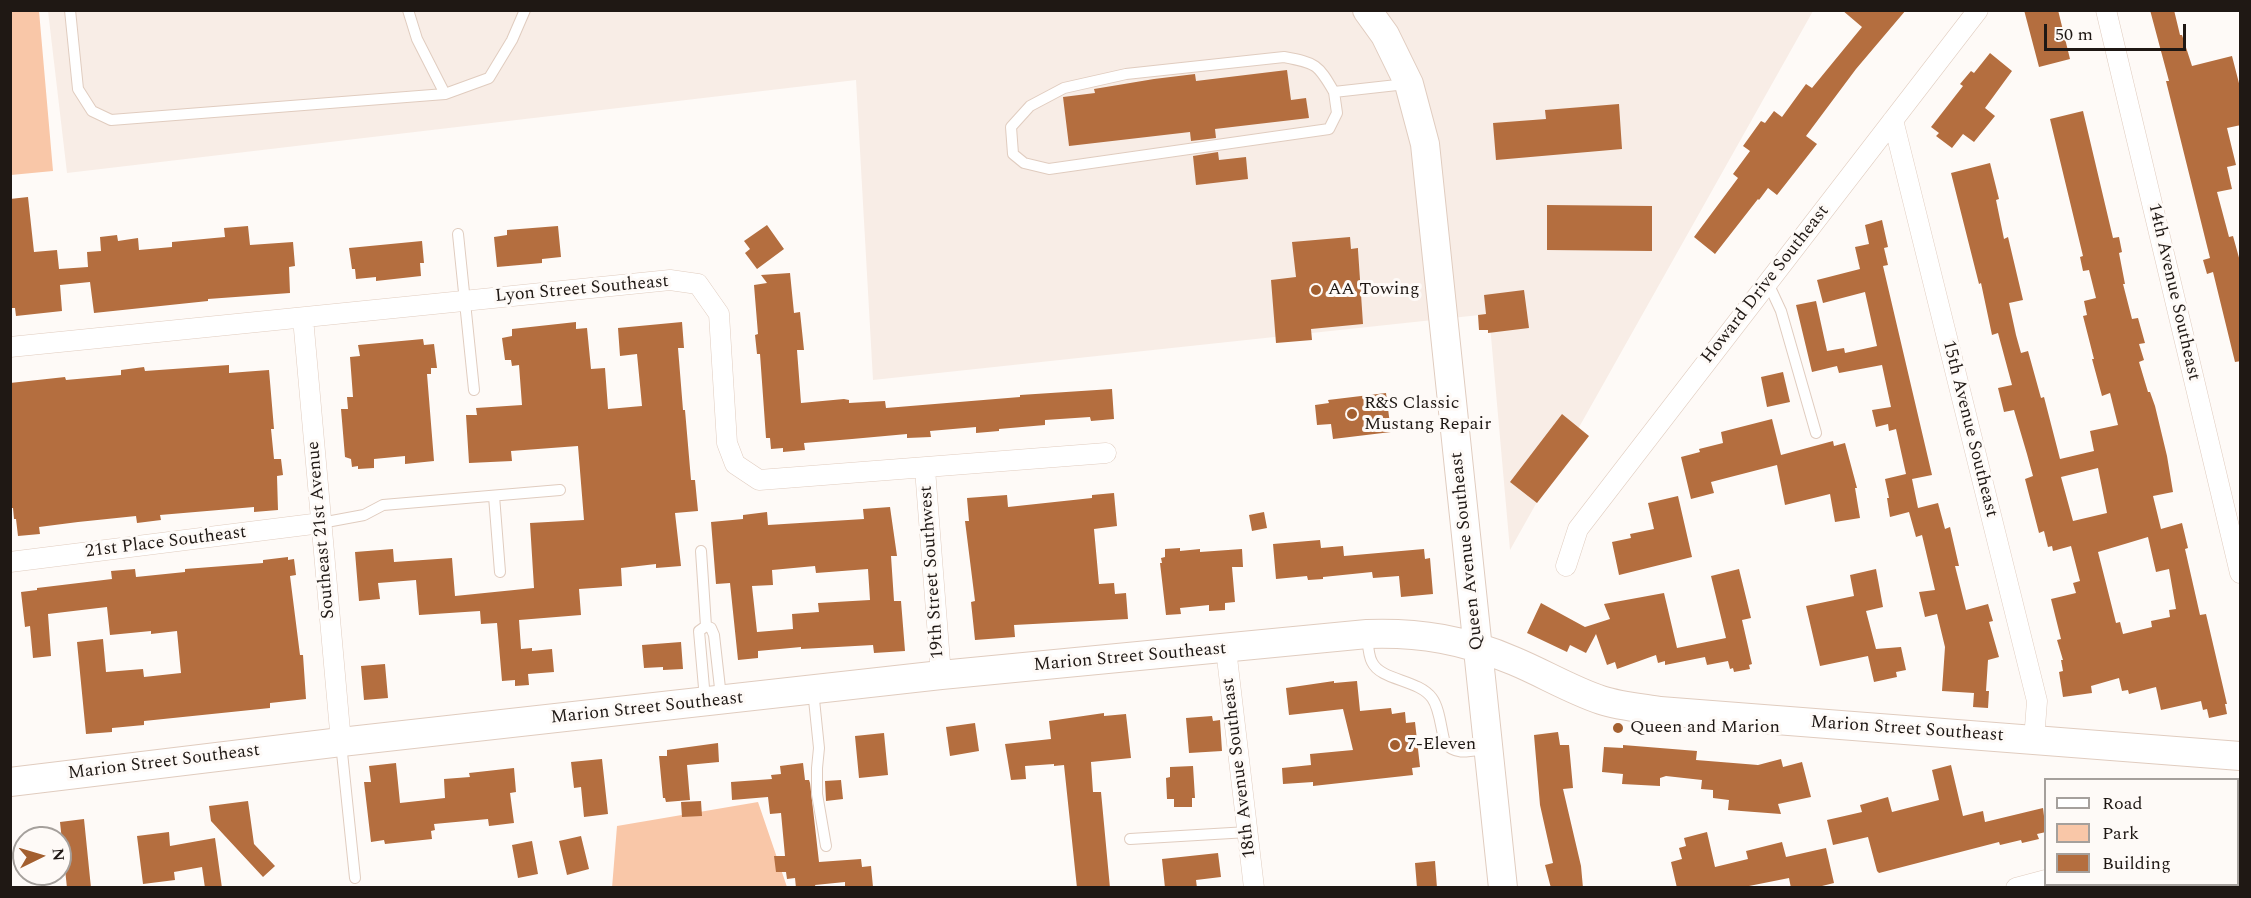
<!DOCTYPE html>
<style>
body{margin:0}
#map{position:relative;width:2251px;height:898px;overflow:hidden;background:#fefaf7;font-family:Spectral,serif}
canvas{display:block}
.frame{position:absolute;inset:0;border:12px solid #1f1814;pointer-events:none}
.legend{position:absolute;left:2044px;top:778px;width:195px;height:108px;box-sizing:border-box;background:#fefaf7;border:2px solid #a5a09c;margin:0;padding:8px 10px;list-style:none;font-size:18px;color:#1f1814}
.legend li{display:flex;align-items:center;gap:12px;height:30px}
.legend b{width:30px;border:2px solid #a5a09c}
.north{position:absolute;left:12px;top:826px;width:60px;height:60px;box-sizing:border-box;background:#fefaf7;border:2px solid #a5a09c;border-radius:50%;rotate:85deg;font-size:16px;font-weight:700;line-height:24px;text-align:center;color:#1f1814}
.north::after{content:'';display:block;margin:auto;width:21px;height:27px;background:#a35f2f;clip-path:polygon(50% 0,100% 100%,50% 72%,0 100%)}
.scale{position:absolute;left:2044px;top:24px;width:142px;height:27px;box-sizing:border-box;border:3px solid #1f1814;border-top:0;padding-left:8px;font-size:18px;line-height:21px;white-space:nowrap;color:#1f1814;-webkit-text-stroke:4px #fefaf7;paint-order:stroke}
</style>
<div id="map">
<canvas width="2251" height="898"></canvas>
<div class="frame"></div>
<ul class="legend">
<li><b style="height:8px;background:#fff"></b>Road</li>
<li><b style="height:16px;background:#f9c7a8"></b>Park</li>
<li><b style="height:16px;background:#b46e3f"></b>Building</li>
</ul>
<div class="north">N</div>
<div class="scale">50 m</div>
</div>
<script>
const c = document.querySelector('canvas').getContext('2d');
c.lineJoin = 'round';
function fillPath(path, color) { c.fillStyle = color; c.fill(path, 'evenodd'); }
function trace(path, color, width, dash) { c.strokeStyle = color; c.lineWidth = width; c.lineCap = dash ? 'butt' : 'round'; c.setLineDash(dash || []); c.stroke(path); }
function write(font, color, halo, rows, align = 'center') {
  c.font = font + ' Spectral,serif'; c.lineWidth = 6; c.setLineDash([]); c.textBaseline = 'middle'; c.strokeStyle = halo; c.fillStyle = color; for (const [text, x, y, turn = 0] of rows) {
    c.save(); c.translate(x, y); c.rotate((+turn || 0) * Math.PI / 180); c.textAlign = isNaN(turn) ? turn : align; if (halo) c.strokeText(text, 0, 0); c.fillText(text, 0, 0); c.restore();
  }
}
const built = new Path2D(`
 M48,11H1813L1510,550L1489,314L873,380L856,80L67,173Z`);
const green = new Path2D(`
 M11,10L39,11L53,171L11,175Z
 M758,802L787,887L612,888L617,826Z`);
const building = new Path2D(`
 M1842,10H1906L1856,69L1806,136L1817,144L1777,195L1768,188L1759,200L1758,199L1715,254L1694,237L1738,178L1733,174L1750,151L1743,146L1761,121L1765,123L1774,111L1782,117L1806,84L1812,88L1862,27Z
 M2024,10H2058L2070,59L2039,67Z
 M2150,10H2174L2180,35H2182L2192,66L2232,56L2241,91V125L2227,128L2236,165L2227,167L2232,189L2217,192L2229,237L2233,236L2241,265V361L2235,362L2213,272L2207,274L2203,260L2210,258L2166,81H2169Z
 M1990,53L2012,71L1985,108L1995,116L1974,142L1963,134L1952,148L1936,136L1939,133L1931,127L1963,86L1960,84L1971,71L1974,73Z
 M1287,70L1291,100L1306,98L1309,118L1215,129L1216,138L1191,141L1190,132L1069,146L1063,97L1095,93L1094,89L1154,79L1195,74L1196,81Z
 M1619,104L1622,149L1496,160L1493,123L1546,119L1545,110Z
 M2083,111L2113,238L2119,237L2122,252L2119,253L2125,284H2123L2132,319L2138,318L2145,343L2139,344L2144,360L2139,362L2148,392H2150L2155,406L2167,456L2173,492L2153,496L2161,529L2182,523L2188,548L2185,549L2200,615L2206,614L2227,704H2225L2227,714L2209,718L2207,709L2203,710L2201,701L2161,710L2156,687L2129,694L2128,690L2122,691L2119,678L2091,686L2092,693L2063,697L2059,672L2063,671L2061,660H2063L2057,640L2061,639L2051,599L2076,593L2073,583L2080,581L2071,546L2053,551L2052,546L2048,547L2044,531L2039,533L2025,479L2033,476L2027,454L2014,410L2004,412L1998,388L2012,385L1998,333L1992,335L1981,283L1979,284L1951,173L1990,163L1999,199L1996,200L2004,239L2008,237L2023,300L2009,303L2016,335L2021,353L2028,351L2041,398L2044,397L2060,459L2094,451L2090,431L2118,425L2110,393L2102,396L2092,359H2094L2083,316L2087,315L2084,301L2096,298L2089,270L2083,271L2080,257L2083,256L2050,119ZM2098,468L2107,513L2073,521L2061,477ZM2148,537L2156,572L2169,569L2176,609L2169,610L2170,617L2151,621L2152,627L2123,634L2120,622L2116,623L2098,552Z
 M1218,152L1219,160L1246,157L1248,179L1196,185L1193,156Z
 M28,197L34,252L57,250L59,269L88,267L87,252L101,251L100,237L117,235L118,241L138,238L139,250L172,247V242L225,237L224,228L248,226L250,245L293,242L295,266L289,267L290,293L208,299V301L94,313L90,282L60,285L62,311L16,316L15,308H10V199Z
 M1547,205L1652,206V251L1547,250Z
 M1882,220L1888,247L1884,248L1888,265L1883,266L1932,475L1912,479L1918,508L1938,503L1945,529L1950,527L1959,566H1955L1966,610L1988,604L1993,621L1989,622L1999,657L1988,660L1986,691H1989L1988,708L1973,707L1974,693L1942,691L1945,647L1937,614L1925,617L1919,592L1935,590L1922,535L1916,537L1909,512L1890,517L1887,498H1889L1885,479L1906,474L1896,429L1889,431L1888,424L1876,427L1872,410L1891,407L1882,365L1839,373L1837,366L1812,372L1796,305L1816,301L1827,351L1844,348L1845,353L1877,346L1865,292L1823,303L1817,280L1860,269L1855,247L1869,244L1865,225Z
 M767,225L784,249L757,269L745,253L750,249L744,241Z
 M558,226L561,257L542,259V263L497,267L494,237L507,235V230Z
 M1350,237L1351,249L1358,248V250L1363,324L1311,329L1312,340L1276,343L1271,280L1296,277L1292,242Z
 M422,241L424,263H420L421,276L376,281V277L356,279L355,269H352L349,248Z
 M790,273L794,313L800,312L804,350H797L801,403L844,399L849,400V403L885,401L886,408L1020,397V395L1112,389L1114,419L1091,421L1090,417L1045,420V425L999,429V431L976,433V427L930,431L931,437L907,438V434L852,439L804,443L805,450L783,452V448L771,449L770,438H766L760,354H757L755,335L758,334L754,285L767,283L761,275Z
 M1524,290L1529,328L1488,333V330H1479L1478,315L1486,314L1484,295Z
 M576,322V329L587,328L591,369L605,368L608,409L642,406L637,354L620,356L618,328L682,322L684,348H678L683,410H685L691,480H695L698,511L675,513L681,566L656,568V564L621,568L622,586L579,589L581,615L519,620L521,649L532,648V651L552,649L554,672L528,674L529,685L515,686V680L502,681L497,623L481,624L480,611L419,615L416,580L378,583L380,599L359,601L355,552L393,549L394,562L452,558L455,596L534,588L530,523L584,520L578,446L511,451L512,461L469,463L466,415H477L476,408L522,405L519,365L512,366L511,360H505L502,338L512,336V329Z
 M423,339L424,345L434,344L437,368H431V374H427L434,461L405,464V456L374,459V468L358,469V466L352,467L351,459L345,457L341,409H348L347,397H353L350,357L360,356L358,345Z
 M229,365V373L269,370L274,429H271L274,459H281L283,475L277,476L278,510L254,512V507L160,515L161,520L137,523L136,516L78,522L39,527L40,534L18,536L16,519H14L13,508H11L10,383L65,377L66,380L121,375V370L144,367L145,371Z
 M1783,372L1790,402L1767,407L1761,377Z
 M1386,393L1391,432L1333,439L1331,424L1317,425L1315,405L1329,403L1328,400Z
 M1562,414L1589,436L1537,503L1510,482Z
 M1772,419L1781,455L1833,441L1834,446L1845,443L1857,488H1855L1860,518L1835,522L1830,494L1785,505L1777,465L1711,482L1714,493L1691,499L1681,457L1700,452L1699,449L1723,443L1721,432Z
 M1114,493L1117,526L1094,529L1099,584L1114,583L1115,594L1126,593L1128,619L1014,625L1015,637L975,640L971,602L975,601L965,521H969L967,498L1007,495L1008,507L1092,498V495Z
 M1678,496L1692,557L1619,575L1612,542L1631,538L1630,534L1654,529L1648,503Z
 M890,507L897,556H891L894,601H901L905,651L874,653L873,645L801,649V647L758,651V658L738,660L730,583L716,584L711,522L743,519V515L767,512L768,525L864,519L863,509ZM815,566L816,573L868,569L870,600L818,603L819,612L792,614L793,629L757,632L752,586L773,585L772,570Z
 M1264,512L1267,528L1252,531L1249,515Z
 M1320,540L1321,548L1343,546L1344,556L1424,549L1425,559L1430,558L1433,594L1401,597L1399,576L1373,578L1372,572L1323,577V579L1308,580L1307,576L1276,579L1273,544Z
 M1180,548V551L1200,549V552L1242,549L1243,567H1232L1235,602L1225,603V610L1209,611V605L1180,608L1181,614L1166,615L1160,563H1162L1161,558L1165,557V549Z
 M288,557V560L294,559L296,575L290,576L300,655H303L306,699L270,703V708L144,721V725L112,728V732L86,734L77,642L103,639L106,672L143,669L144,677L181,673L177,631L151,634V631L110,635L107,607L48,614L51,656L33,658L30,626L25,627L21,592L37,590V588L112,579L111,571L135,569L136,577L185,572V569L263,563V560Z
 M1739,569L1751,618L1742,620L1752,664L1749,665L1750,669L1734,672L1733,668L1730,669L1728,661L1707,665L1705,657L1665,665V661L1658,663L1656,655L1617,669L1615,662L1607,665L1596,634L1586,653L1570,645L1567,652L1527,633L1541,603L1585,627L1610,619L1604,604L1664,593L1677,648L1726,638L1711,576Z
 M1876,569L1883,607L1866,611L1876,649L1901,647L1906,670L1896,672L1897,677L1874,682L1868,656L1820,666L1806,606L1854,596L1850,575Z
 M681,642L683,669L663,670V667L644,668L642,645Z
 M385,664L388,698L364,700L361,666Z
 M1334,681V683L1357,681L1360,711L1391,708L1392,714L1405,712L1406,723L1415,722L1420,767L1412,768L1413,775L1313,786V782L1283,784L1282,768L1311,765L1310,754L1353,750L1343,709L1289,715L1286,688Z
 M1104,713V716L1126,714L1131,758L1091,762L1093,792H1101L1110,888H1077L1064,765L1054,766V764L1025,766L1026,779L1011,780L1005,744L1051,739L1049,721Z
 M1212,716L1213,721L1220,720L1222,751L1189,753L1186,718Z
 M975,723L979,751L950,756L946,727Z
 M1558,732L1560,745H1569L1573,788L1563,789L1581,866L1583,888H1551L1545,865L1553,863L1540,805L1534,735Z
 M884,733L888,775L859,778L855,736Z
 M718,743L719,762L687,765L690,800L666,802L665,798H663L659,756H667V750Z
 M1623,745L1697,751L1696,760L1758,765L1781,759L1783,767L1802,762L1811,797L1778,804L1781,814L1728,810L1729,800L1713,798V790L1701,789L1702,780L1666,776L1660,778V786L1622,784L1623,774L1602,772L1604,747L1623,748Z
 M602,759L608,814L584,817L581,787L574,788L571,762Z
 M396,763L400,803L445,798L444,779L470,777L469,773L514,768L516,792L510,793L514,823L489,826L488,819L434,824L435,830L431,831L432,839L385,844L384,840L371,842L364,782H371L369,766Z
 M803,763L805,780H809L810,783L819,862L861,859L862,867L871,866L873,887L845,888V882L815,885L816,888H796L795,878L787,879L786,872H776L774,856H785L781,813L770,814L768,797L732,800L731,782L772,779L771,775L781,774L780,766Z
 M1951,765L1963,816L1983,811L1985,822L2043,808L2046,832L2037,834L2039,839L2022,843L2021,840L2000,845L1999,842L1879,873L1877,871L1868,837L1833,845L1827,820L1862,812L1860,805L1888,797L1892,812L1939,800L1932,770Z
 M1193,766L1195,798H1192V807H1174V799H1167L1166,778L1170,777V767Z
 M841,780L843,799L826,801L825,781Z
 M248,801L254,844L275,866L263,877L211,821L209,806Z
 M701,801L702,816L682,817L681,802Z
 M84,819L91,888H67L60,822Z
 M169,832L170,846L215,838L222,888H205L202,867L174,872L175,880L143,884L137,836Z
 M1707,832L1715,867L1748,859L1746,851L1782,842L1786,857L1826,848L1834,883L1814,888H1791L1789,878L1739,888H1677L1671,862L1682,859L1679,848L1686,846L1684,838Z
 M581,836L589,869L567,875L559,841Z
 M532,841L538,874L518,878L512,845Z
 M1218,853L1221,877L1196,880L1197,888H1165L1162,859Z
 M1435,861L1437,888H1417L1415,863Z`);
const lane = new Path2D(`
 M70,10L78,89L92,111L111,120L445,94L489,78L512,40L525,10
 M408,10L417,39L445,94
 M1334,92L1337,113L1329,129L1049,169L1024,163L1013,154L1011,127L1030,106L1064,88L1126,74L1284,57C1316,63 1318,64 1334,92L1406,84
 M458,234L474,390
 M1768,283L1781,311L1816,433
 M494,496L500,572
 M321,523L364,515L383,505L560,490
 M701,551L706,626
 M1367,634C1368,643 1368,655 1372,662C1381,681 1418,679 1432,698C1440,709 1441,730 1445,743C1456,757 1473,750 1488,748
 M813,690L819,748L817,768V794L826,846
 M705,699L699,631L706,626L711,628L714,635L721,697
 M341,743L355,878
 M1130,839L1248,832`);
const street = new Path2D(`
 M2106,10L2240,573
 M1893,120L2037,701L2034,740
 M303,318L341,742
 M10,347L670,280L698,284L719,314L727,443L735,464L759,480L1106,453
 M925,469L941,675
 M10,562L321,523
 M1566,566L1578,529L1978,10
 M1226,649L1254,888
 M2238,832L2240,831
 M2016,888L2046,880`);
const secondary = new Path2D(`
 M1367,10L1385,35L1409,84L1425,144L1503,888
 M10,782L341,742L941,675L1367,634C1420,632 1465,640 1514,661C1543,673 1571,690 1601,700C1619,706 1641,708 1660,711L2240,756`);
const markers = [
 [1316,290,6,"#a35f2f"],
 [1352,414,6,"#a35f2f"],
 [1618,728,6,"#a35f2f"],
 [1395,745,6,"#a35f2f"]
];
const streetNames = [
 ["Howard Drive Southeast",1766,285,-52],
 ["Lyon Street Southeast",582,290,-5],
 ["14th Avenue Southeast",2173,292,77],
 ["15th Avenue Southeast",1969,429,76],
 ["Southeast 21st Avenue",322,530,-95],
 ["21st Place Southeast",166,543,-7],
 ["Queen Avenue Southeast",1468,551,-96],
 ["19th Street Southwest",933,572,-94],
 ["Marion Street Southeast",1130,658,-5],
 ["Marion Street Southeast",647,709,-6],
 ["Marion Street Southeast",1907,730,4],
 ["Marion Street Southeast",164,763,-7],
 ["18th Avenue Southeast",1240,768,-97]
];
const poiNames = [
 ["AA Towing",1328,290],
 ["R&S Classic",1364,404],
 ["Mustang Repair",1364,425],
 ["Queen and Marion",1630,728],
 ["7-Eleven",1407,745]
];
fillPath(built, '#f8ede6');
fillPath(green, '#f9c7a8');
fillPath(building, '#b46e3f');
trace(lane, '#e0ccbf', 12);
trace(street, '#e0ccbf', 21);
trace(secondary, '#e0ccbf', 30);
trace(lane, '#fff', 10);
trace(street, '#fff', 20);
trace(secondary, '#fff', 28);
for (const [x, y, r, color] of markers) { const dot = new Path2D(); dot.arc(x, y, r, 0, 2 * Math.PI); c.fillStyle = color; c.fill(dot); trace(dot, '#fefaf7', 2); }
write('18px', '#1f1814', '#fefaf7', streetNames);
write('18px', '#1f1814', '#fefaf7', poiNames, 'left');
</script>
